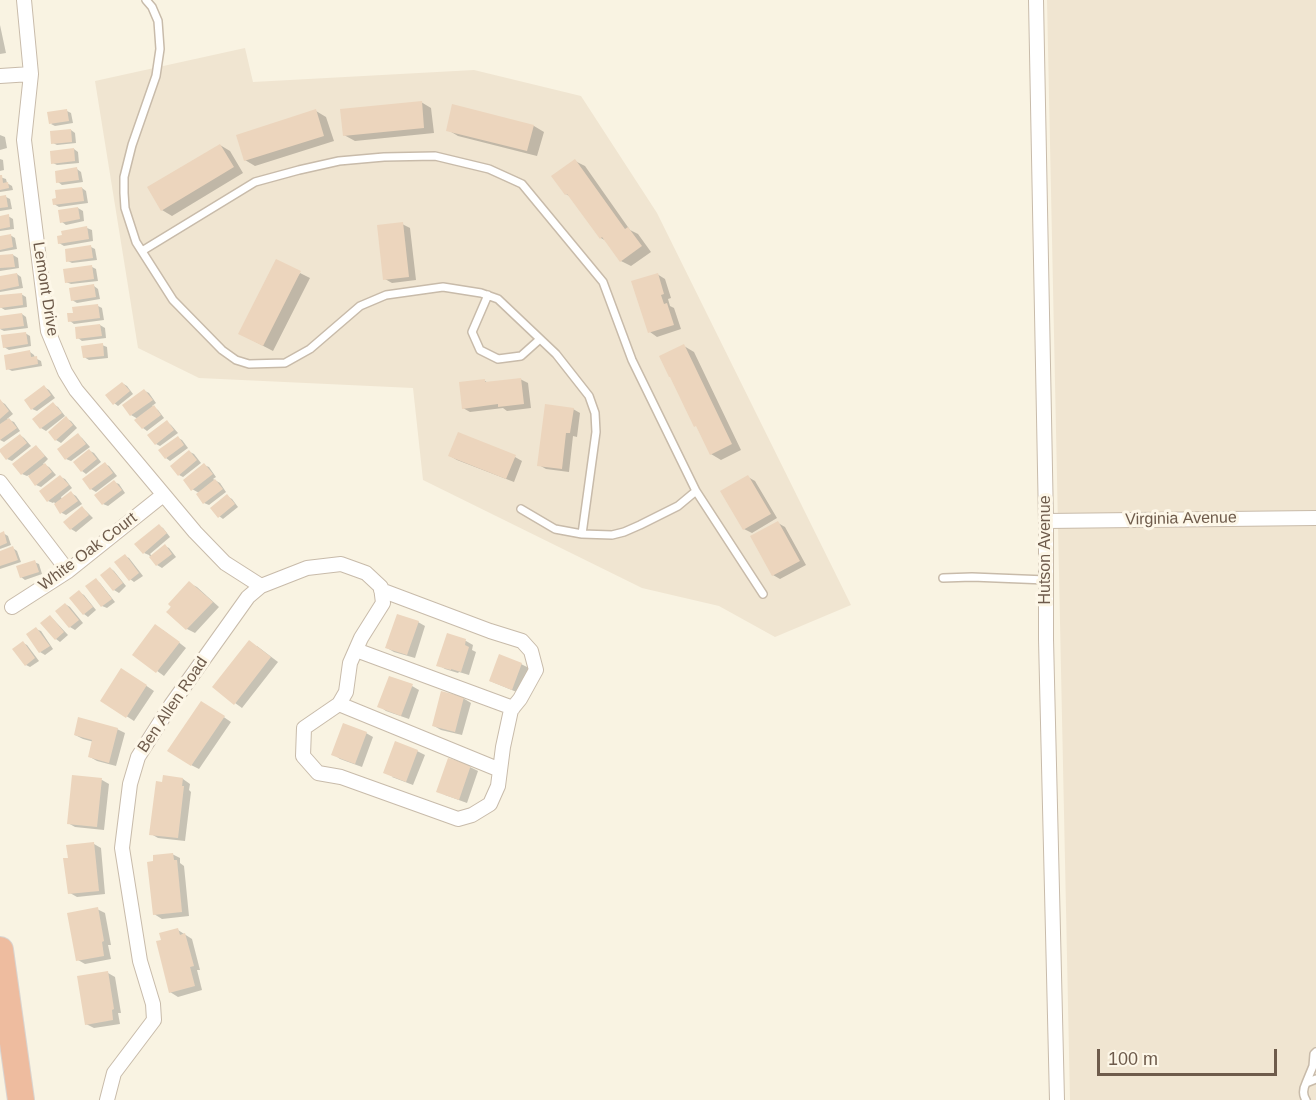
<!DOCTYPE html>
<style>
body{margin:0}
#map{position:relative;width:1316px;height:1100px;overflow:hidden;background:#f9f3e2;font-family:Arial,sans-serif}
canvas{display:block}
.scale{position:absolute;left:1097px;top:1049px;width:180px;height:27px;box-sizing:border-box;border:3px solid #6e5b4b;border-top:0;padding-left:8px;font-size:18px;line-height:21px;white-space:nowrap;color:#6e5b4b;-webkit-text-stroke:4px #fdf7e8;paint-order:stroke}
</style>
<div id="map">
<canvas width="1316" height="1100"></canvas>
<div class="scale">100 m</div>
</div>
<script>
const c = document.querySelector('canvas').getContext('2d');
c.lineJoin = 'round';
function fillPath(path, color) { c.fillStyle = color; c.fill(path, 'evenodd'); }
function trace(path, color, width, dash) { c.strokeStyle = color; c.lineWidth = width; c.lineCap = dash ? 'butt' : 'round'; c.setLineDash(dash || []); c.stroke(path); }
function write(font, color, halo, rows, align = 'center') {
  c.font = font + ' Arial,sans-serif'; c.lineWidth = 6; c.setLineDash([]); c.textBaseline = 'middle'; c.strokeStyle = halo; c.fillStyle = color; for (const [text, x, y, turn = 0] of rows) {
    c.save(); c.translate(x, y); c.rotate((+turn || 0) * Math.PI / 180); c.textAlign = isNaN(turn) ? turn : align; if (halo) c.strokeText(text, 0, 0); c.fillText(text, 0, 0); c.restore();
  }
}
const residential = new Path2D(`
 M1047,0H1316V1100H1070Z
 M245,48L253,82L474,70L581,96L657,213L851,605L775,637L719,606L642,588L423,480L413,388L199,378L138,348L95,81Z`);
const shadow = new Path2D(`
 M0,25L6,53L0,54Z
 M421,102L431,108L434,133L355,141L344,135Z
 M67,111L71,113L73,123L55,126L51,124Z
 M316,111L326,117L334,141L255,166L245,160Z
 M534,126L544,132L537,156L458,136L448,130Z
 M71,130L75,133L76,143L57,145L53,143Z
 M0,135L5,137L7,148L0,150Z
 M220,145L230,151L243,173L172,216L162,210Z
 M74,149L78,152L79,163L57,165L53,163Z
 M0,159L3,160L4,170L0,171Z
 M575,161L585,166L630,230L638,234L651,252L631,266L621,261L608,242L601,238L572,198L566,194Z
 M77,169L81,172L83,182L62,185L58,182Z
 M0,177L6,179L7,183L12,186L13,190L0,192Z
 M82,188L86,191L88,203L59,207L54,204Z
 M0,197H6L10,199L12,209L0,211Z
 M78,208L83,211L84,221L66,225L62,222Z
 M8,216L13,219L14,229L0,231V217Z
 M402,224L410,228L416,280L392,283L385,279Z
 M87,228L92,230L93,241L64,246L59,243Z
 M10,235L15,238L17,249L0,252V237Z
 M91,247L95,249L97,260L72,263L68,261Z
 M13,255L18,258L19,268L0,271V257Z
 M92,267L96,269L98,281L71,284L66,282Z
 M300,273L310,278L273,351L250,339Z
 M17,274L21,277L23,288L0,292V277Z
 M657,274L665,279L671,298L668,299L670,306L674,308L681,329L657,337L650,332Z
 M94,286L98,289L100,299L77,303L72,300Z
 M21,294L26,297L27,307L5,310L0,307V297Z
 M98,306L102,308L104,320L74,324L70,321Z
 M22,314L26,317L28,328L4,331L0,329V317Z
 M100,325L105,328L106,338L82,341L78,338Z
 M25,333L30,336L31,346L9,350L4,347Z
 M102,345L107,347L108,358L89,360L84,357Z
 M684,346L694,352L741,450L721,460L711,454Z
 M30,352L34,355L35,358L41,361L42,366L12,371L8,369Z
 M520,379L528,383L531,408L507,411L503,408L470,412L463,408L485,381L488,383Z
 M122,383L127,386L133,394L118,406L114,403Z
 M44,387L49,390L55,398L37,411L32,409Z
 M145,391L149,393L156,403L152,406L158,410L164,418L147,431L143,428L138,419L131,415Z
 M0,401L5,404L13,414L7,419L14,422L20,431L4,442L0,440Z
 M53,404L58,407L65,416L46,431L41,428L34,419Z
 M573,409L580,413L577,437L573,436L569,472L546,469L539,465Z
 M65,418L71,421L77,428L61,443L56,440L50,433Z
 M167,422L171,425L178,433L160,446L156,444Z
 M20,435L24,438L31,446L12,461L7,459Z
 M78,435L82,438L90,447L71,461L66,459Z
 M178,438L182,440L188,448L170,461L166,458Z
 M36,447L40,450L48,459L43,464L49,467L56,475L41,487L36,485L29,475L27,476L22,474Z
 M90,451L94,453L101,462L86,474L82,471Z
 M190,452L194,454L201,463L183,477L179,475Z
 M450,456L515,457L522,461L514,482L457,460Z
 M105,464L109,466L117,476L96,492L91,489L84,479Z
 M204,465L209,467L216,477L213,479L220,483L226,492L209,505L204,503L199,493L192,489Z
 M60,477L65,479L72,488L61,497L62,499L71,493L76,496L82,504L66,515L62,513L54,502L53,503L48,501Z
 M748,477L755,481L777,518L752,533L744,529Z
 M114,482L119,484L125,493L108,506L103,504Z
 M227,496L232,499L238,507L223,519L219,516Z
 M82,508L86,511L93,518L76,532L71,529L65,522Z
 M778,523L785,527L806,565L780,579L773,575Z
 M159,526L163,528L170,537L150,554L152,556L165,546L169,548L176,557L162,568L157,565L149,555L144,553Z
 M3,533L8,536L11,545L0,549V534Z
 M13,548L17,551L21,562L0,569V553Z
 M125,556L129,558L143,576L134,582L130,579Z
 M34,562L39,564L42,574L25,580L21,577Z
 M110,568L114,571L126,586L119,593L114,590Z
 M96,580L100,583L115,602L107,608L102,606Z
 M189,583L197,587L219,607L195,633L187,629L168,611Z
 M79,592L84,595L96,610L88,617L84,614Z
 M65,604L70,607L83,623L75,630L70,627Z
 M50,617L54,620L68,635L60,642L56,639Z
 M418,622L425,626L415,658L394,652L387,648Z
 M36,629L41,631L53,649L45,655L40,652L28,635Z
 M163,630L186,648L164,676L134,654Z
 M448,635L466,641L473,645L472,650L476,652L469,675L459,672L458,673L445,669L438,665Z
 M23,643L27,645L39,661L30,667L26,665Z
 M257,646L278,662L242,708L235,703Z
 M521,664L529,668L519,693L490,681Z
 M129,674L154,691L134,721L102,700Z
 M412,686L419,690L409,719L386,711L379,706Z
 M463,698L471,703L462,735L441,730L434,726Z
 M209,707L231,722L199,769L191,765Z
 M117,729L125,733L116,766L97,761L90,757L94,742L83,739L75,735Z
 M366,733L373,737L362,767L340,759L333,754Z
 M417,751L425,755L413,785L392,777Z
 M470,767L478,771L467,803L445,795L438,791Z
 M73,776L102,780L109,784L104,830L75,827L68,823Z
 M164,777L183,779L190,784L189,790L191,792L185,841L158,838L151,834Z
 M94,844L101,848L105,894L77,897L70,893L69,859Z
 M172,854L180,858V863L184,866L189,916L162,919L154,914Z
 M97,909L105,913L111,945H108L111,959L85,964L78,960Z
 M178,930L192,939L200,970H197L202,990L178,997L170,992Z
 M108,973L115,977L121,1013H118L120,1024L94,1028L86,1024Z`);
const building = new Path2D(`
 M422,101L424,128L343,136L340,109Z
 M452,104L534,125L527,151L446,131Z
 M67,109L69,121L49,124L47,112Z
 M316,109L324,136L244,161L236,135Z
 M71,129L72,142L51,144L50,131Z
 M220,144L234,167L161,211L147,187Z
 M74,148L75,161L51,164L50,151Z
 M575,159L625,229L628,227L642,246L620,262L602,237L600,239L567,194L565,195L551,176Z
 M77,167L79,180L56,183L55,171Z
 M0,175H2L3,183L8,182L9,188L0,190Z
 M82,187L84,201L53,205L52,199L56,198L55,190Z
 M6,195L8,207L0,208V196Z
 M78,207L80,219L60,223L58,210Z
 M9,214L10,227L0,229V216Z
 M403,222L409,277L383,280L377,225Z
 M87,226L89,239L58,244L57,236L62,235L61,231Z
 M11,234L13,247L0,250V236Z
 M91,245L93,258L66,262L65,249Z
 M13,254L15,267L0,268V255Z
 M276,259L301,271L263,346L238,334Z
 M92,265L94,279L65,283L63,269Z
 M17,273L19,286L0,290V276Z
 M658,273L664,294L661,295L664,304L667,303L674,325L648,333L631,281Z
 M94,284L96,297L71,301L69,288Z
 M22,293L23,305L0,308V295Z
 M98,304L100,318L68,322L67,313H73L72,307Z
 M22,313L24,326L0,329V316Z
 M100,324L102,336L76,339L75,327Z
 M26,332L28,344L3,348L1,335Z
 M103,343L104,356L83,358L81,346Z
 M684,344L732,444L710,455L696,426L694,427L670,377H669L659,356Z
 M30,350L31,357L37,356L38,364L6,370L4,355Z
 M521,378L524,404L498,407V404L462,409L459,382L485,379V382Z
 M122,382L130,391L113,405L105,395Z
 M44,385L51,395L31,410L24,400Z
 M144,389L153,400L130,416L122,405Z
 M0,399L9,411L0,419Z
 M53,402L62,413L40,429L32,419Z
 M545,404L574,408L570,433H566L562,469L537,466Z
 M154,405L161,415L142,429L134,420Z
 M66,416L73,425L55,441L48,432Z
 M9,418L17,428L0,440V424Z
 M167,420L174,430L155,445L147,435Z
 M458,432L516,455L506,479L448,456Z
 M78,433L86,444L65,460L57,449Z
 M20,434L27,443L6,460L0,452V449Z
 M178,436L184,445L165,459L158,450Z
 M36,445L45,456L21,475L12,464Z
 M89,449L97,459L81,472L73,462Z
 M189,450L197,460L178,476L170,466Z
 M105,462L113,473L90,490L82,479Z
 M45,463L52,472L35,486L28,476Z
 M204,463L213,474L191,491L183,480Z
 M60,475L69,485L47,502L39,491Z
 M748,475L771,514L743,530L720,491Z
 M215,479L223,489L203,504L196,494Z
 M114,480L122,490L102,505L94,495Z
 M71,491L78,501L60,514L54,504Z
 M227,494L235,504L218,518L210,508Z
 M82,506L89,515L70,530L63,522Z
 M778,521L800,561L772,576L750,536Z
 M159,524L167,533L143,554L134,544Z
 M4,531L7,543L0,546V533Z
 M165,544L172,554L156,566L149,557Z
 M13,546L18,560L0,566V551Z
 M125,554L139,573L129,581L114,562Z
 M35,560L39,572L20,578L16,566Z
 M110,567L123,583L113,591L100,575Z
 M96,578L112,599L101,607L85,586Z
 M189,581L213,602L186,630L166,612L171,607L168,604Z
 M79,590L93,607L83,615L69,598Z
 M65,603L79,620L69,628L55,611Z
 M397,614L419,621L407,655L385,648Z
 M50,615L64,632L55,640L40,623Z
 M155,624L180,642L156,673L132,655Z
 M36,627L50,646L39,653L26,634Z
 M447,633L466,639L465,645L469,647L461,672L451,669V670L436,666Z
 M249,640L271,657L234,705L212,687Z
 M23,641L35,658L25,666L12,649Z
 M499,654L522,663L512,690L489,681Z
 M121,668L147,685L126,718L100,701Z
 M389,676L413,684L401,716L377,707Z
 M441,691L464,697L455,732L432,726Z
 M201,701L225,716L191,766L167,751Z
 M78,717L118,728L109,763L88,757L92,740L74,735Z
 M343,723L367,732L355,764L331,755Z
 M395,741L418,750L406,782L383,773Z
 M448,758L471,765L459,800L436,792Z
 M72,775L102,778L97,827L67,824Z
 M163,775L183,778L182,786H184L178,838L149,835L156,781L162,782Z
 M94,842L99,891L68,894L63,858H68L66,845Z
 M173,853L174,860H177L182,912L153,915L147,862L153,861V855Z
 M98,907L104,941L102,942L104,956L76,961L67,913Z
 M178,928L180,935L185,933L194,966L190,967L195,986L169,993L156,941L161,940L159,933Z
 M108,971L114,1009L112,1010L113,1020L85,1025L77,976Z`);
const service = new Path2D(`
 M146,0L152,7L158,21L160,49L156,76L132,145L124,177V193L125,208L136,242L173,300L222,350L236,360L249,364L285,363L310,349L360,306L386,295L443,287L481,293L498,299L556,354L589,396L595,413L596,432L582,534
 M142,251L255,182L299,170L339,161L384,157L435,156L489,169L522,184L603,282L632,360L696,491L763,594
 M488,295L472,332L480,350L498,359L521,356L540,339
 M521,509L555,529L582,534L612,535L624,532L640,525L678,506L696,491
 M943,578L972,577L1046,580
 M1306,1083L1313,1066L1314,1054L1316,1052
 M1306,1100C1302,1094 1303,1089 1306,1083L1316,1079`);
const minor = new Path2D(`
 M24,0L31,74L24,140L48,331L65,372L76,390L195,532L225,563L261,586
 M1036,0L1046,521V639L1057,1100
 M0,76L31,74
 M0,482L68,571
 M1046,521L1316,518
 M12,607L68,571L163,495
 M356,650L513,708
 M339,704L500,770
 M107,1100L114,1073L154,1020L153,1004L140,961L122,848L130,784L138,757L171,705L248,597L261,586L307,568L341,564L366,573L381,587L383,603L361,638L350,663L346,692L339,704L304,728L303,756L318,773L341,777L458,819L472,815L490,804L498,786L503,747L511,710L520,699L536,670L531,651L522,641L490,631L381,590`);
const motorway = new Path2D(`
 M0,950L21,1100`);
const streetNames = [
 ["Lemont Drive",45,289,81],
 ["Virginia Avenue",1181,519,-1],
 ["Hutson Avenue",1046,550,-90],
 ["White Oak Court",88,552,-37],
 ["Ben Allen Road",173,705,-56]
];
fillPath(residential, '#f0e5d1');
fillPath(shadow, '#0003');
fillPath(building, '#ecd5bd');
trace(service, '#c8bbaa', 10);
trace(minor, '#c8bbaa', 16);
trace(motorway, '#d9d4d0', 28);
trace(service, '#fff', 7);
trace(minor, '#fff', 14);
trace(motorway, '#eebc9f', 26);
write('16px', '#6e5b4b', '#fdf7e8', streetNames);
</script>
